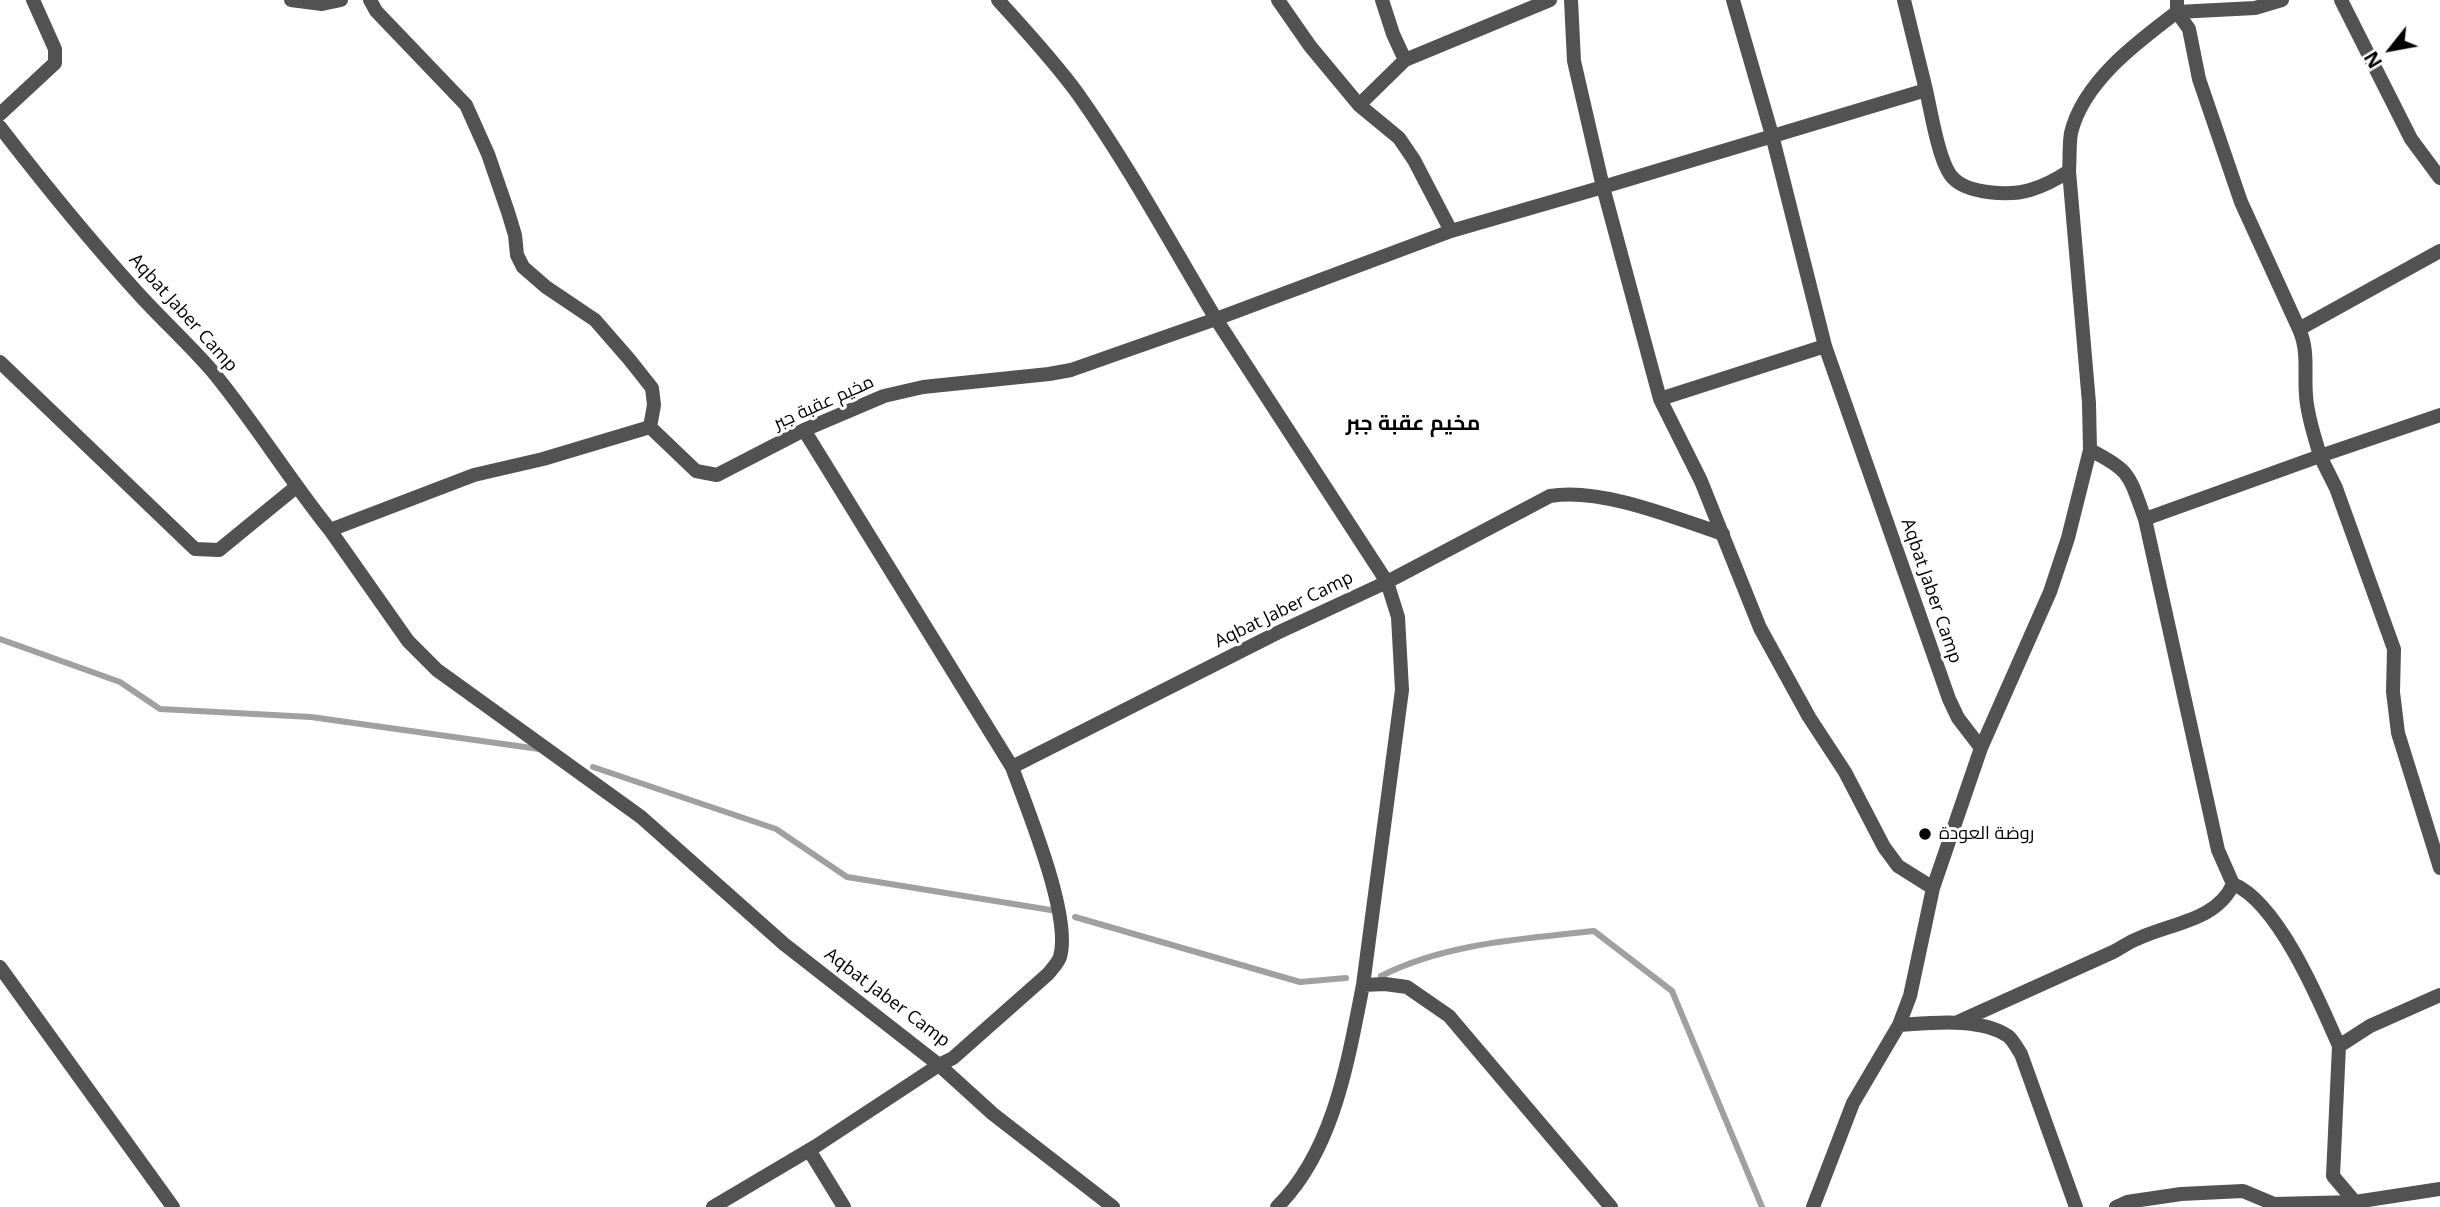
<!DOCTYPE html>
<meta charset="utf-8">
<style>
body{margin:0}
#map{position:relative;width:2440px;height:1207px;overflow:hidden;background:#fff;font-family:"Open Sans",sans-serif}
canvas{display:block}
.north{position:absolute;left:2356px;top:14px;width:70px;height:70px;-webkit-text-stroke:5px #fff;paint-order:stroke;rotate:239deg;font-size:19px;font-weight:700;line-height:28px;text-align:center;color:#000}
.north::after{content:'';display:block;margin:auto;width:24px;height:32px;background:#000;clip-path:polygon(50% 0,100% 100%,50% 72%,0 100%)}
</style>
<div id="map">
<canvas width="2440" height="1207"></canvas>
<div class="north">N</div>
</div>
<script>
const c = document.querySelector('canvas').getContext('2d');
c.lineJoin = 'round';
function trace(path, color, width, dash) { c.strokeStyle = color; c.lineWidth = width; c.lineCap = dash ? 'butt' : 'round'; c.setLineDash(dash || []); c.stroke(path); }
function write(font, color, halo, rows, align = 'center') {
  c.font = font + ' "Open Sans",Cairo,sans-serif'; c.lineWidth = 6; c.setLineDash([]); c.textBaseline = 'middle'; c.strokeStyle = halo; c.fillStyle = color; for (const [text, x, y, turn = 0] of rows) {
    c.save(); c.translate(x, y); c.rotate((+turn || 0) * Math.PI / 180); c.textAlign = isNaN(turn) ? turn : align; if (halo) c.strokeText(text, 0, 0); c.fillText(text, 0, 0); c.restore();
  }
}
const stream = new Path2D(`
 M0,639L120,682L160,709L311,717L539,749
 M593,767L776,829L847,877L1057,911
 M1075,917L1300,982L1346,978
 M1381,976C1446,943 1523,939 1594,931L1672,991L1762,1207`);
const street = new Path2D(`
 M291,0L322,4L341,0
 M370,0L376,11L466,105L488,154L508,212L515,235L517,255L523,267L546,287L595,320L629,359L652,388L654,405L650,427L696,471L717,475L804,430L884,396L923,387L1049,374L1071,370L1216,319C1171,244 1129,166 1078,94C1054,61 1026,31 998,0
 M1278,0L1310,46L1359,105L1399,138L1414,160L1451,231
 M1382,0L1393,34L1405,60
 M1571,0L1574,61L1603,187L1926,90L1904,0
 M1733,0L1772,135L1825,346L1949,699L1958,718L1981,748L2050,592L2068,538L2090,450L2089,403L2069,171
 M2341,0L2411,139L2440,178
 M2177,12L2189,29L2199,79L2241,202L2299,329
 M2177,12L2255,8L2282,0
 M1926,90C1931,111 1939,164 1953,178C1968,194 2010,196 2030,190C2044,186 2057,179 2069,171C2070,158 2069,144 2071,133C2083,82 2137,42 2177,12V0
 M1359,105L1405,60L1550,0
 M0,114L55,63V49L33,0
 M0,127C44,184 88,238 136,291C161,319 189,344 213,372C255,423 289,479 330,530L474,475L543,459L650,427
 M2440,251L2299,329C2309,351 2304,372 2306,395C2307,416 2315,437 2320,456L2440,415
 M0,362L195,549L219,550L296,487
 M1660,399L1825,346
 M804,430L1012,767
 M2090,450C2132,471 2129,476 2145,519L2218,850L2233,884C2278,902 2320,1002 2339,1046L2370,1026L2440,995
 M2145,519L2320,456L2336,488L2394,649L2393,692L2398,733L2440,868
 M330,530L408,641L437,670L641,817L784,944L939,1065L953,1058L1048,974C1052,969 1058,963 1060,957C1072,916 1027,809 1012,767L1277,633L1387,582L1550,496C1600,487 1675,518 1723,534
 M1981,748L1933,888L1910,996L1899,1025C1931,1023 1980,1017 2008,1036C2013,1040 2017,1048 2021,1054L2076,1207
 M0,967L173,1207
 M1958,1022L2113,952C2121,948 2129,942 2137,939C2170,923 2217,921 2233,884
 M2339,1046L2333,1176L2355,1202L2440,1189
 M809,1150L844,1207
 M713,1207L816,1146L939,1065L993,1114L1113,1207
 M1277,1207C1334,1151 1348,1060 1363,985
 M1611,1207L1449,1016L1407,987L1385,984L1363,985L1402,690L1398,617L1387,582L1216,319L1451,231L1603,187L1660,399L1701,481L1760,628L1809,717L1845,772L1884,847L1898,866L1933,888
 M1813,1207L1853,1103L1899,1025
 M2116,1207L2127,1202L2181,1194L2243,1191L2274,1204
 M2275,1207L2274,1204L2355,1202`);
const markers = [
 [1925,834,7,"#000"]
];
const streetNames = [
 ["Aqbat Jaber Camp",183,313,48],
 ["مخيم عقبة جبر",824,403,-24],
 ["Aqbat Jaber Camp",1931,591,71],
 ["Aqbat Jaber Camp",1284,610,-26],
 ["Aqbat Jaber Camp",887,998,37]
];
const poiNames = [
 ["روضة العودة",1939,834]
];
const quarterNames = [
 ["مخيم عقبة جبر",1413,424]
];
trace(stream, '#a0a0a0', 6);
trace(street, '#525252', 14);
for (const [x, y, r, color] of markers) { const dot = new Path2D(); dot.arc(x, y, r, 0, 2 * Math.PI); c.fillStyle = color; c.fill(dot); trace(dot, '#fff', 2.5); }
write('18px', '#000', '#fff', streetNames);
write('18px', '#000', '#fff', poiNames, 'left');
write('bold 21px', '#000', '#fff', quarterNames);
</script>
